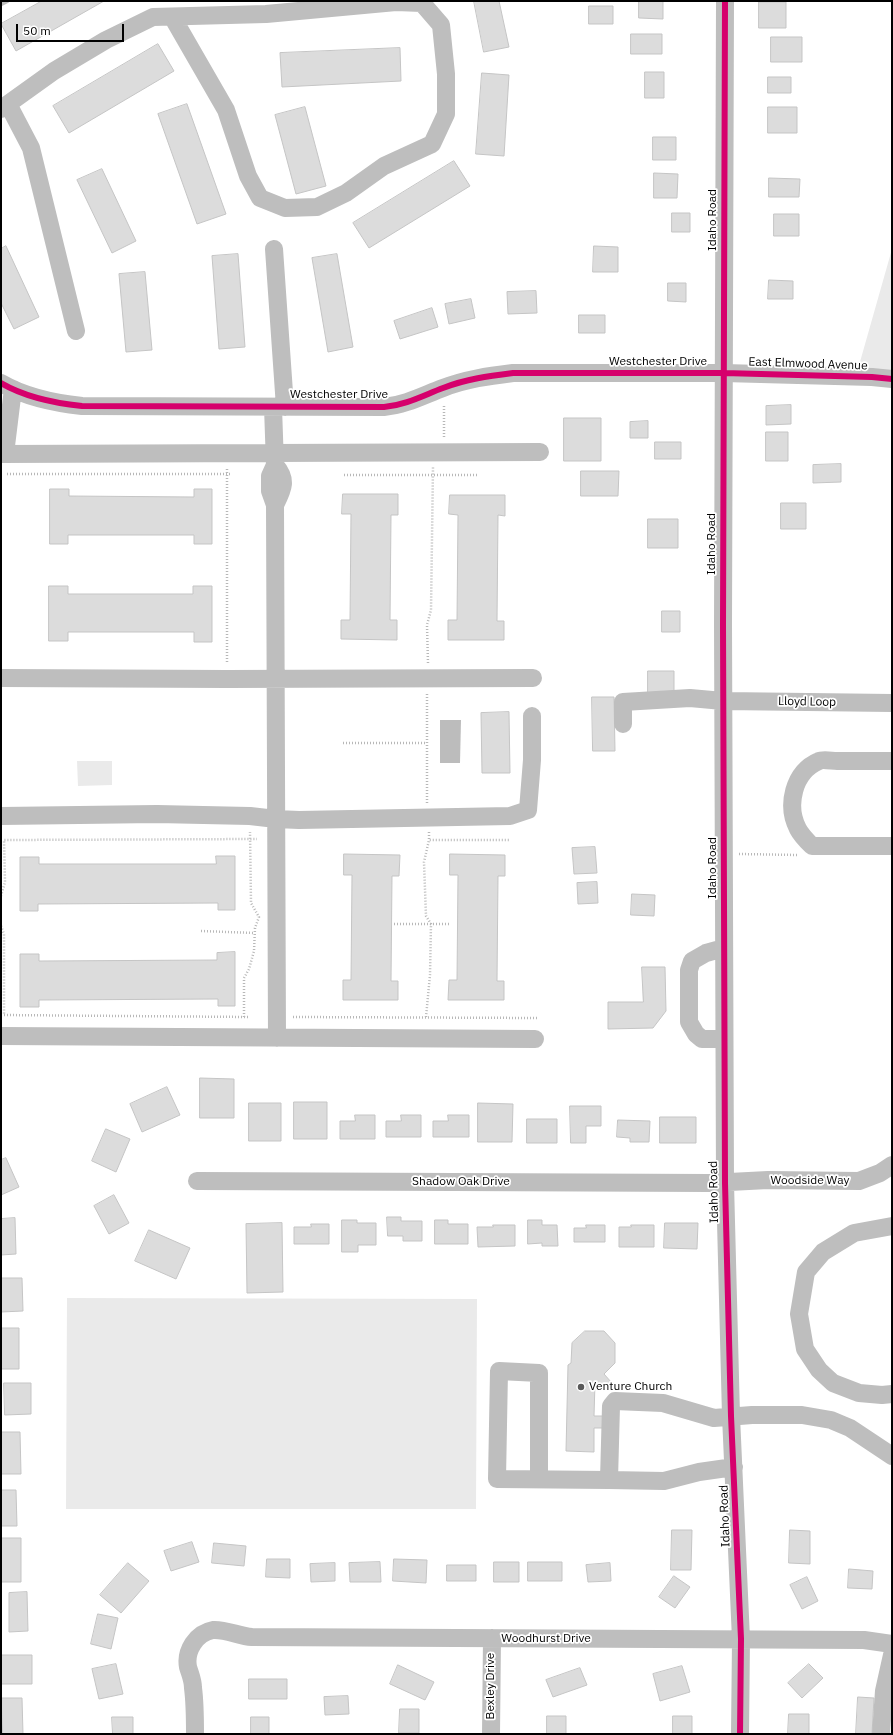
<!DOCTYPE html>
<style>
body{margin:0}
#map{position:relative;width:893px;height:1735px;overflow:hidden;background:#fff;font-family:"IBM Plex Sans",sans-serif}
canvas{display:block}
.frame{position:absolute;inset:0;border:2px solid #000;pointer-events:none}
.scale{position:absolute;left:16px;top:24px;width:108px;height:18px;box-sizing:border-box;border:2px solid #000;border-top:0;padding-left:5px;font-size:12px;line-height:14px;white-space:nowrap;color:#000;-webkit-text-stroke:3px #fff;paint-order:stroke}
</style>
<div id="map">
<canvas width="893" height="1735"></canvas>
<div class="frame"></div>
<div class="scale">50 m</div>
</div>
<script>
const c = document.querySelector('canvas').getContext('2d');
c.lineJoin = 'round';
function fillPath(path, color) { c.fillStyle = color; c.fill(path, 'evenodd'); }
function trace(path, color, width, dash) { c.strokeStyle = color; c.lineWidth = width; c.lineCap = dash ? 'butt' : 'round'; c.setLineDash(dash || []); c.stroke(path); }
function write(font, color, halo, rows, align = 'center') {
  c.font = font + ' "IBM Plex Sans",sans-serif'; c.lineWidth = 3.5; c.setLineDash([]); c.textBaseline = 'middle'; c.strokeStyle = halo; c.fillStyle = color; for (const [text, x, y, turn = 0] of rows) {
    c.save(); c.translate(x, y); c.rotate((+turn || 0) * Math.PI / 180); c.textAlign = isNaN(turn) ? turn : align; if (halo) c.strokeText(text, 0, 0); c.fillText(text, 0, 0); c.restore();
  }
}
const green = new Path2D(`
 M892,249V379L856,376Z
 M77,761H112V785L78,786Z
 M67,1298L477,1299L476,1509H66Z`);
const water = new Path2D(`
 M440,720H461L460,763H440Z`);
const stream = new Path2D(`
 M1,4L7,1`);
const building = new Path2D(`
 M42,1H104L16,51L1,24Z
 M474,1H499L509,47L484,52Z
 M639,1H663V19L639,18Z
 M759,2H786V28H759Z
 M589,6H613V24H589Z
 M631,34H662V54H631Z
 M771,37H802V62H771Z
 M158,44L174,71L69,133L53,106Z
 M400,48L401,81L282,87L280,53Z
 M645,72H664V98H645Z
 M482,73L509,75L504,156L476,154Z
 M768,77H791V93H768Z
 M187,104L226,214L197,224L158,114Z
 M305,107L326,186L296,194L275,115Z
 M768,107H797V133H768Z
 M653,137H676V160H653Z
 M454,161L470,186L369,248L353,223Z
 M102,169L136,241L112,253L77,180Z
 M654,173L678,174L677,198H654Z
 M769,178L800,179L799,197H769Z
 M672,213H690V232H672Z
 M774,214H799V236H774Z
 M6,246L39,317L14,329L1,303V249Z
 M594,246L618,247V272H593Z
 M238,254L245,347L219,349L212,256Z
 M337,254L353,347L328,352L312,258Z
 M145,272L152,350L126,352L119,274Z
 M769,280L793,281V299H768Z
 M668,283H686V302L668,301Z
 M536,291L537,313L508,314L507,292Z
 M471,299L475,318L449,324L445,304Z
 M432,308L438,327L400,339L394,321Z
 M579,315H605V333H579Z
 M791,405V424L766,425V406Z
 M564,418H601V461H564Z
 M648,421V438H630V422Z
 M766,432H788V461H766Z
 M655,442H681V459H655Z
 M841,464V482L813,483V465Z
 M581,471H619L618,496H581Z
 M50,489H69V496L194,497V489H212V544H194V535H68V544H50Z
 M343,494H398V515H391L390,620H397V640L341,639V620H350L351,514H342Z
 M450,495H505V516L498,515L497,621H504V640H448V620H457L458,515L449,514Z
 M781,503H806V529H781Z
 M648,519H678V548H648Z
 M49,586H68V594H193V586H212V642H194V632H68V641H49Z
 M662,611H680V632H662Z
 M648,671H674V693H648Z
 M592,697H614L615,751H593Z
 M509,712L510,773H482L481,713Z
 M595,847L597,873L574,874L572,848Z
 M344,854L400,855L399,876H392L391,981H398V1000H343V980H351L352,875H344Z
 M450,854L505,855V876H498L497,981H504V1000H448L449,980H457L458,875H450Z
 M216,856H235V910H218V903L38,904V911H20V857H39V864H216Z
 M597,882L598,903L578,904L577,883Z
 M632,894L655,895L654,916L631,915Z
 M235,952V1006H218V999L39,1000V1007H20V954H39V961L217,960V953Z
 M642,967H665L666,1011L653,1028L608,1029V1002H643Z
 M200,1078L234,1079V1118H200Z
 M167,1087L180,1115L142,1132L130,1104Z
 M294,1102H327V1139H294Z
 M249,1103H281V1141H249Z
 M478,1103L513,1104L512,1142H478Z
 M570,1106H601V1126H586V1143H571Z
 M355,1115H375V1139H340V1121H355Z
 M401,1115H421V1137H386V1121H401Z
 M448,1115H469V1137H433V1121H448Z
 M660,1117H696V1143H660Z
 M527,1119H557V1143H527Z
 M618,1120L650,1121L649,1142H630V1138L617,1137Z
 M106,1129L130,1139L116,1172L92,1161Z
 M6,1158L19,1187L1,1195V1160Z
 M114,1195L129,1223L109,1234L94,1206Z
 M387,1217H401V1221H422V1241H403V1236H388Z
 M15,1218L16,1254L1,1255V1219Z
 M342,1220H357V1223H376V1245H358V1252H342Z
 M435,1220H448V1224H468V1244H435Z
 M528,1220H542V1225H557L558,1246H542V1243L528,1244Z
 M282,1223L283,1292L247,1293L246,1224Z
 M665,1223H698L697,1249L664,1248Z
 M311,1224H329V1244H294V1227H311Z
 M493,1225H515V1246L478,1247L477,1227H493Z
 M586,1225H605V1242H574V1228H586Z
 M631,1225H654V1247H619V1227H631Z
 M149,1230L190,1248L176,1279L135,1261Z
 M1,1278H22L23,1311L1,1312Z
 M1,1328H19V1369H1Z
 M585,1331H604L615,1343V1363L604,1374L612,1383L603,1391L595,1383L594,1416H603V1428H594V1452L566,1451L568,1365L571,1363L572,1343Z
 M4,1383H31V1414L5,1415Z
 M1,1432H20L21,1474H1Z
 M1,1490H16L17,1526H1Z
 M672,1530H692L691,1570H671Z
 M790,1530L810,1531V1564L789,1563Z
 M1,1538H21V1582H1Z
 M192,1542L199,1562L171,1571L164,1551Z
 M214,1543L246,1546L244,1566L212,1563Z
 M267,1559H290V1578L266,1577Z
 M394,1559L427,1560L426,1583L393,1581Z
 M380,1562L381,1582H350L349,1563Z
 M494,1562H519V1582H494Z
 M528,1562H562V1581H528Z
 M128,1563L149,1581L121,1613L100,1595Z
 M335,1563V1581L311,1582L310,1564Z
 M610,1563L611,1581L588,1582L586,1565Z
 M447,1565H476V1581H447Z
 M849,1569L873,1571L872,1589L848,1588Z
 M674,1576L690,1587L675,1608L659,1597Z
 M807,1577L818,1601L802,1609L790,1585Z
 M27,1592L28,1631L9,1632V1593Z
 M98,1614L118,1618L111,1649L91,1644Z
 M1,1655H32V1684H1Z
 M116,1664L123,1694L99,1699L92,1669Z
 M809,1664L823,1678L802,1698L788,1683Z
 M398,1665L434,1682L425,1700L390,1684Z
 M682,1666L690,1692L660,1701L653,1674Z
 M580,1668L587,1685L553,1697L546,1680Z
 M249,1679H287V1699H249Z
 M348,1696L349,1714L325,1715L324,1697Z
 M858,1697L874,1698L872,1734H856Z
 M2,1698H22L23,1734H3Z
 M400,1709H419V1733H399Z
 M789,1714H809V1734H788Z
 M547,1716H566V1734H547Z
 M673,1716H692V1734H673Z
 M112,1717H133V1734H113Z
 M251,1717H269V1734H251Z`);
const path = new Path2D(`
 M444,437V404
 M227,469V664
 M7,474H231
 M344,475H477
 M428,663L427,625L431,610L433,467
 M427,694V803
 M343,743H427
 M429,832V840
 M739,854L798,855
 M1,896L5,882L4,840L257,839
 M394,924H451
 M1,926L4,934V1015
 M201,931L254,933
 M1,1015L249,1017
 M244,1017V978L249,969L254,951L255,928L259,917L251,903L250,832
 M293,1017L539,1018
 M426,1017L430,975L431,924L426,916L424,862L429,840H509`);
const minor = new Path2D(`
 M725,1L723,624L725,1183L731,1416L741,1639L740,1734
 M8,104L31,148L76,331
 M1,109L54,71L106,40L153,17L266,14L396,2L422,3L441,25L446,74V114L432,144L384,166L346,193L317,207L285,208L260,198L248,176L226,110L173,18
 M274,249L285,407
 M1,383C25,397 54,403 82,406L384,407C406,405 424,395 443,388C466,379 489,376 513,373H724L872,377L892,379
 M273,407L275,465L270,476V491L275,505L277,1038
 M1,454L540,452
 M5,454L13,389
 M275,465C288,480 283,489 275,505
 M1,678L227,679L533,678
 M623,724V702L690,698L723,701L892,703
 M892,761C874,761 855,761 837,761C832,761 823,759 819,761C793,772 786,806 798,829C801,835 807,841 812,846H892
 M1,816L157,814L250,816L276,819L299,820L510,816L528,810L532,760V716
 M724,948L706,953L692,961L689,970V1022L696,1034L702,1039H724
 M1,1036L535,1039
 M197,1181L710,1183L768,1180L859,1181L880,1173L892,1165
 M892,1226L854,1233L823,1252L806,1272L799,1314L805,1349L819,1370L833,1383L859,1393L882,1395L892,1394
 M734,1467L699,1472L664,1481L609,1480L611,1406L615,1401L663,1403L714,1418L752,1415H802L831,1420L850,1428L892,1456
 M539,1479V1373L499,1371L497,1479L609,1480
 M195,1734C195,1719 195,1703 193,1688C193,1680 190,1674 188,1667C185,1651 196,1633 213,1630C225,1629 239,1636 252,1637L864,1640L892,1644
 M491,1734L492,1638
 M881,1734L884,1691L892,1655`);
const cycleway = new Path2D(`
 M725,1L723,624L725,1183L731,1416L741,1639L740,1734
 M1,383C25,397 54,403 82,406L384,407C406,405 424,395 443,388C466,379 489,376 513,373H724L872,377L892,379`);
const markers = [
 [581,1387,4,"#595959"]
];
const streetNames = [
 ["Idaho Road",713,220,-90],
 ["Westchester Drive",658,362],
 ["East Elmwood Avenue",808,364,2],
 ["Westchester Drive",339,395],
 ["Idaho Road",712,544,-90],
 ["Lloyd Loop",807,702,1],
 ["Idaho Road",713,868,-90],
 ["Woodside Way",810,1181],
 ["Shadow Oak Drive",461,1182],
 ["Idaho Road",714,1192,-91],
 ["Idaho Road",725,1516,-92],
 ["Woodhurst Drive",546,1639],
 ["Bexley Drive",491,1686,-90]
];
const poiNames = [
 ["Venture Church",589,1387]
];
fillPath(green, '#eaeaea');
fillPath(water, '#bcbcbc');
trace(stream, '#bcbcbc', 4.5);
fillPath(building, '#dcdcdc');
trace(building, '#c5c5c5', 1);
trace(path, '#b8b8b8', 2.5, [1, 2]);
trace(minor, '#bebebe', 18);
trace(cycleway, '#d6006c', 6);
for (const [x, y, r, color] of markers) { const dot = new Path2D(); dot.arc(x, y, r, 0, 2 * Math.PI); c.fillStyle = color; c.fill(dot); trace(dot, '#fff', 1.5); }
write('12px', '#000', '#fff', streetNames);
write('12px', '#000', '#fff', poiNames, 'left');
</script>
